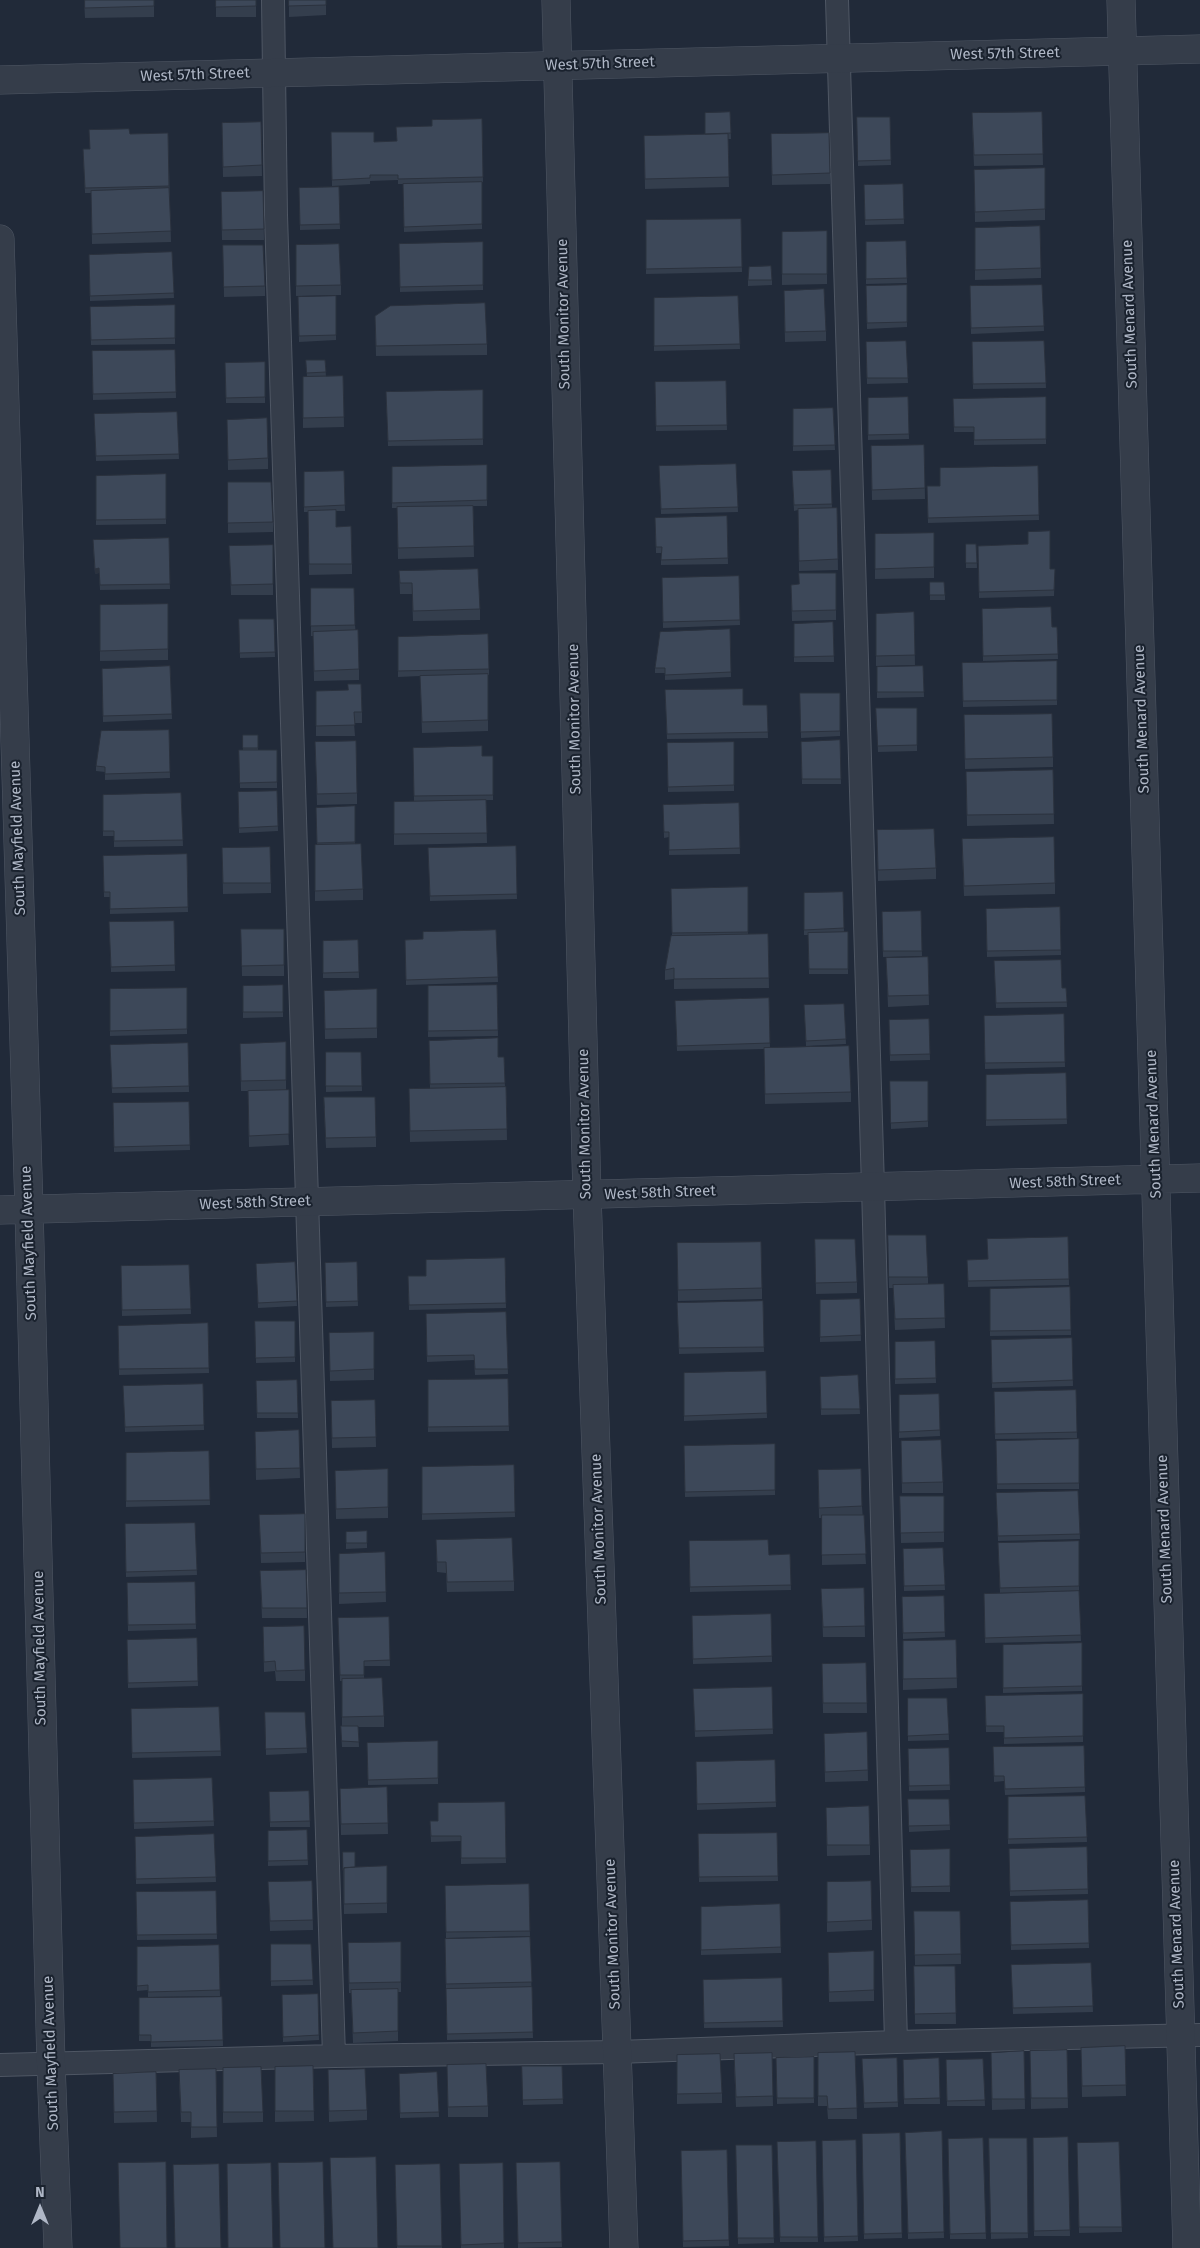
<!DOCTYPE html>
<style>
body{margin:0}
#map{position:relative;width:1200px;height:2248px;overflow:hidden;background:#212a39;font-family:"Fira Sans",sans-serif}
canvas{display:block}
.north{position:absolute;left:15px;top:2183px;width:50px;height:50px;-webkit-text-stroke:4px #1a222e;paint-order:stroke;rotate:0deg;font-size:14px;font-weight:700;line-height:20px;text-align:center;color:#afb7c6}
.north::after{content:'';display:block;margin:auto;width:18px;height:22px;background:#afb7c6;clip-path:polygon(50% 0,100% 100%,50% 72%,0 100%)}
</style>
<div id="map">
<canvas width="1200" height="2248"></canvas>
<div class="north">N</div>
</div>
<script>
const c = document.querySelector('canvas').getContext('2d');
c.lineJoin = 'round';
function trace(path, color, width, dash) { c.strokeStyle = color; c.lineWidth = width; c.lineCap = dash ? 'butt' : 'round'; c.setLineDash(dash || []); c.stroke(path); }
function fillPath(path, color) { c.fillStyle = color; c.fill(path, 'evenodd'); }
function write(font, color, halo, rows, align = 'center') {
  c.font = font + ' "Fira Sans",sans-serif'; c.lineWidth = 4; c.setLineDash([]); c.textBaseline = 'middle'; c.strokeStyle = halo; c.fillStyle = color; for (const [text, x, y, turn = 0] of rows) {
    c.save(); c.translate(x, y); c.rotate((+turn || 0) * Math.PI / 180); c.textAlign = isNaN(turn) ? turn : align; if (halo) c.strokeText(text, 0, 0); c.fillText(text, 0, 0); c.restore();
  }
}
const service = new Path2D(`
 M273,0L276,215L334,2056
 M837,0L873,1187L896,2042
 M0,2065L334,2056L617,2052L896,2042L1200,2035`);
const minor = new Path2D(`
 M556,0L587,1195L624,2248
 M1121,0L1187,2248
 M0,80L1200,49
 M0,239L29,1209L51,2064L58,2248
 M0,1210L1200,1178`);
const wall = new Path2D(`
 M84,0H154V17L85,18Z
 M216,0H256V17H216Z
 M289,0H326V15L289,17Z
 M730,112L731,139H728L729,187L645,189L644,136L705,134Z
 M1042,112L1043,165L974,166L972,123Z
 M857,117H890L891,165L858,166Z
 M482,119L483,182L449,183L482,182V229L404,232L403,184H398V180L370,181V184L332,186L331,132L374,142L396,141L432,126Z
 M261,122L262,176L223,177L222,133Z
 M168,133L171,242L92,244L91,193H85L83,154L90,149L130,134Z
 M771,134L830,173V184L772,185Z
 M1045,168V220L975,222L974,170Z
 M903,184L904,224L865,225L864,185Z
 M339,187L340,229L300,230L299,188Z
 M263,191L264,240H222L221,192Z
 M741,219L742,272L646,274V220Z
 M975,228L1041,268V278L975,280Z
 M827,231V284L782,285V232Z
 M906,241L907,283L866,284V242Z
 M483,242V290L400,292L399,244Z
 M223,245L265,286V296L224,297Z
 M296,245L341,285V295L296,296Z
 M172,252L174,298L90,301L89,255Z
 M748,280H772V285L748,286Z
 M907,285V327L867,329L866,286Z
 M1042,285L1044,331L971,334L970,286Z
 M336,296V340L299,342L298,297Z
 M738,296L740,349L654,351V298Z
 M784,301L826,331V341L785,342Z
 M175,305V344L91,345L90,307Z
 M375,316L487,344V355L376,356Z
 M906,341L908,383L867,384L866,342Z
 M1044,341L1046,388L973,389L972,342Z
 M175,350L176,398L93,400L92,351Z
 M306,360H325L326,377L343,376L344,427L303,428V377H307Z
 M265,362V403H226L225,363Z
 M726,381L727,430L656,431L655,382Z
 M483,390V445L388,446L386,392Z
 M908,397L909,439L868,440V398Z
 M1046,397V444L974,445V432H954L953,399Z
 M833,408L835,450L793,451V409Z
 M177,412L179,459L96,461L94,414Z
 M227,420L268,458V469L228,470Z
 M924,445L925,499L872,500L871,446Z
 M736,464L738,512L661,514L659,466Z
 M487,465V506H473L474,557L398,559L397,508H392V467Z
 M1038,466L1039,520L928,523L927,486H940Z
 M831,470L832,508H837L838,570L799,571L798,510L794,511L792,471Z
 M344,471L345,511H336V527L352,564V574L309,575L308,512H304V472Z
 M166,474V524L96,525V476Z
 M228,482L273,522V532L228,533Z
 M727,516L728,564L661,565V553H656L655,518Z
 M934,533V578L875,579V534Z
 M169,538L170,589L100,590L99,573L95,574L93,545Z
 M966,544H976L977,568H966Z
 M273,545V595H231L229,546Z
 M978,546L1050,569H1055L1054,596L979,598Z
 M399,571L480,609V620L413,621L412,594H400Z
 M836,573V620L792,621L791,585L799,584Z
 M739,576L740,625L663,628L662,578Z
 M930,582L945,595V600H930Z
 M311,588L355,625L359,669V680L314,681L313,636H311Z
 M168,604V660L100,661V605Z
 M982,609L1052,627H1057L1058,659L983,661Z
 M914,612L915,665L876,666V614Z
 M239,619H274L275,657L240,658Z
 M833,622L834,662H794V624Z
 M730,629L731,677L665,680V673H655V668Z
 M398,637L489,669V675H488V731L422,733L420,676L398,677Z
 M1057,661V705L963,707L962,663Z
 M170,666L172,719L103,722L102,669Z
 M923,666L924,697L877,698V667Z
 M665,690L743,705H767L768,738L667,739Z
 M316,691L362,712V723H354L355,736H316Z
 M800,693H840V736L801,738Z
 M876,708H917V751L878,752Z
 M964,726L1053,757V767L965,769Z
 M169,730L170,778L105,780V772L96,771V766Z
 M243,735H258V750H277V788H240L239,750H243Z
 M840,740L841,784H802L801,742Z
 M315,742L357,793V804L317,805Z
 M734,742V791L668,792L667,743Z
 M413,748L482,756H493V800H486L487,843L394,845V802L414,801Z
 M1053,770L1054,824L967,826L966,772Z
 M277,791L278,831L239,833L238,792Z
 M181,793L183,846L114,847V836H103V795Z
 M739,803L740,854L669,855V837L664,838L663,805Z
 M355,806V844L363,889V900L315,901V845H317L316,808Z
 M877,830L936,868V879L878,881Z
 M516,846L517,899L430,901L428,848Z
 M222,848L271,883V893L223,894Z
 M962,850L1055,883V894L964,896Z
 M187,854L188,912L110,914V897H104L103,856Z
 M748,887V934H768L769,988L674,989V979L665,980V970L672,936L671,889Z
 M843,892L844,932H848V974H809L808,935H804V893Z
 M1060,907L1061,955L987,957L986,909Z
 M921,911L922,956L883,957L882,912Z
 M174,921L175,971L111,972L109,922Z
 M241,929H284V976H242Z
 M496,930L498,982L406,985L405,940L423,939Z
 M358,940L359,978H323V941Z
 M928,957L929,1005L888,1007L886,958Z
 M994,961L1062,988H1066L1067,1007L996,1008Z
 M283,985V1017L243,1018V986Z
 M497,985L498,1036L428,1037V986Z
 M187,988V1034L110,1036V989Z
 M377,989V1038L325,1039L324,991Z
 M769,998L770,1048L851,1092V1102L765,1104L764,1049L677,1051L675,1001Z
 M844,1004L846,1044L806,1046L804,1005Z
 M1064,1014L1065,1067L985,1069L984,1016Z
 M929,1019L930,1060L890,1061L889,1020Z
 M429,1041L498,1057H504L505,1087H506L507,1140L410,1142L409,1100L430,1089Z
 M286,1042V1090L289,1145L249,1147L248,1101L257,1091H241L240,1044Z
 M188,1043L189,1092L112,1093L110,1045Z
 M326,1052H361L362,1091L326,1092Z
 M1066,1073L1067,1124L986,1126V1075Z
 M890,1081H928V1127L891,1129Z
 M189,1102L190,1150L114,1152L113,1103Z
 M324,1108L376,1137V1147L326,1148Z
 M1068,1237L1069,1285L968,1287L967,1260L988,1259Z
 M677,1243L762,1288V1299L678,1301Z
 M888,1246L928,1277V1284H944L945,1328L895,1330L893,1288H889Z
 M815,1250L857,1282V1293L816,1294Z
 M505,1258L506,1308L409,1310L408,1276H426Z
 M295,1262L297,1306L258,1308L256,1264Z
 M357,1262L358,1306L326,1307L325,1263Z
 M189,1265L191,1314L122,1316L121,1266Z
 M1070,1287L1071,1335L990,1336V1289Z
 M860,1299L861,1341L820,1342V1300Z
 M763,1301L764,1352L679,1354L677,1303Z
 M506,1312L508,1374L475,1375L474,1360L427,1362L426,1314Z
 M255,1321H295V1362L256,1363Z
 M208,1323L209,1373L119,1375L118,1326Z
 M374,1332V1380L330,1381L329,1333Z
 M1072,1338L1073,1386L992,1388L991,1340Z
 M935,1341L936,1383L895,1384V1342Z
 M766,1371L767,1418L684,1421V1373Z
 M858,1375L860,1414L821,1415L820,1377Z
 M508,1379L509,1431L428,1432V1380Z
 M297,1380L298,1418H257L256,1381Z
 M203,1384L204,1430L125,1432L123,1386Z
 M1076,1390L1077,1438L995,1439L994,1392Z
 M939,1394L940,1436L899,1438V1395Z
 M375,1400L376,1447L332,1448L331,1401Z
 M299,1430L300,1478L256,1480L255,1432Z
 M1079,1439V1489H997L996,1441Z
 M901,1441L943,1482V1493H902Z
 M775,1444V1495L685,1497L684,1446Z
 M209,1451L210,1505L126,1507V1453Z
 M514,1465L515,1517L422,1520V1467Z
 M388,1469V1518L336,1519L335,1471Z
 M818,1470L862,1506L866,1564L822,1565V1518H819Z
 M1078,1491L1080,1539L998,1541L996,1493Z
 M900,1496H944V1542L901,1543Z
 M305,1514V1562L261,1563L259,1515Z
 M195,1523L197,1575L126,1577L125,1524Z
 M367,1531V1548L346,1549V1532Z
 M436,1540L514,1581V1591L447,1592L446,1573L437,1572Z
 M689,1541L769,1555L790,1554L791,1590L690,1592Z
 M1079,1541V1591L1000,1593L998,1543Z
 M943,1548L945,1590L904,1591L903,1549Z
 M385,1552L386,1602L339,1604V1554Z
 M306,1570L307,1618H262L260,1571Z
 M195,1582L196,1629L128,1631L127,1583Z
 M864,1588L865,1637H823L821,1589Z
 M1079,1591L1081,1641L985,1643L984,1594Z
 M944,1596L945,1637L903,1639L902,1597Z
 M771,1614L772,1662L693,1664L692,1616Z
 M389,1617L390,1666H364V1678L384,1716V1727H358L359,1747H342L341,1732L342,1726V1681H340L338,1618Z
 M263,1627L305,1670V1681H276L275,1671L264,1672Z
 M197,1638L198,1686L128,1688L127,1640Z
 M956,1640L957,1688L903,1690V1641Z
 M1082,1643V1691L1003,1693V1645Z
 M866,1663L867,1713H823L822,1664Z
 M772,1687L773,1734L695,1737L693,1689Z
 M1083,1694V1742L1004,1744V1732H986L985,1696Z
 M908,1698H947L949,1740L908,1741Z
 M219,1707L221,1756L132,1758L131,1709Z
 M265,1712H305L307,1753L266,1755Z
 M867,1732L868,1781L825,1782L824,1734Z
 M438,1741V1784L368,1785L367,1743Z
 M1084,1746L1085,1792L1005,1795L1004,1781L994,1782L993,1747Z
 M949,1748L950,1790L909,1791L908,1749Z
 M775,1760L776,1807L697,1810L696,1762Z
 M212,1778L214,1826L134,1829L133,1780Z
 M387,1787L388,1834L341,1835L340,1789Z
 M309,1791L310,1827H270L269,1792Z
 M1085,1796L1087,1842L1008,1844V1797Z
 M908,1799H949L950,1830L909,1832Z
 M505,1802L506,1863L461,1864V1841L431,1842L430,1821H438Z
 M826,1808L870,1845V1855L827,1856Z
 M307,1830L308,1865L268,1866V1831Z
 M777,1833L778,1881L699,1882L698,1834Z
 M214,1834L216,1882L136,1884L135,1837Z
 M1087,1847L1088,1894L1010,1896L1009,1849Z
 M950,1849V1892H911L910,1850Z
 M343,1852L355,1867L387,1866V1913L344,1914Z
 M312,1881L313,1930L270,1931L268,1882Z
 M827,1882L872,1920V1930L827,1932Z
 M529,1884L530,1936L446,1938L445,1886Z
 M216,1891L217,1939L137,1940L136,1892Z
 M1088,1900L1089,1948L1011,1950L1010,1902Z
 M780,1904L781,1953L701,1955V1907Z
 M914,1911H960L961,1964L915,1965Z
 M530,1937L533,2038L447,2040L445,1939Z
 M401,1942V1992H398V2041L353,2043L351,1993H349L348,1953Z
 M271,1944H311L313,1985L271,1986Z
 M219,1945L220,1996L148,1997V1990L137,1991V1947Z
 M874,1951V2001L829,2002L828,1953Z
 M1091,1963L1093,2012L1013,2014L1011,1965Z
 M914,1966H955L956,2024H915Z
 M782,1978L783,2027L704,2028L703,1980Z
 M318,1994L319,2040L283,2042L282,1995Z
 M222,1997L223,2046L151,2047V2041H139V1998Z
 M1125,2046L1126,2096L1082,2097L1081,2048Z
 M1067,2050L1068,2108L1031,2109L1030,2051Z
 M1024,2051L1025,2109L992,2110L991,2064Z
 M855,2052L857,2119H828L827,2106H818V2053Z
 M772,2053L773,2106L736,2107L734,2064Z
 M677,2055L722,2093V2103L677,2104Z
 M814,2057V2103L777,2104L776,2058Z
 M897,2058L898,2107L864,2108L862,2059Z
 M939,2058L940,2104H904L903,2060Z
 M983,2059L985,2106H947L946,2060Z
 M447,2065L488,2106V2117H448Z
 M313,2066L314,2121L275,2122V2067Z
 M522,2066H562L563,2104L523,2105Z
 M223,2068L263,2112V2122L223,2123Z
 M216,2069L217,2137L191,2138V2122H181L179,2081Z
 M328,2070L367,2110V2120L329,2122Z
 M156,2072L157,2122L114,2123L113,2074Z
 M437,2072L439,2117L400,2118L399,2074Z
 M942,2131L944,2238L908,2239L905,2133Z
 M900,2133L902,2238L864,2239L862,2134Z
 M1068,2137L1070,2236H1034L1033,2138Z
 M983,2138L986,2239H950L948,2139Z
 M989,2138H1027L1028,2238L991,2239Z
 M856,2140L858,2241L824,2242L822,2141Z
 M816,2141L818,2242H780L777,2142Z
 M1119,2142L1122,2232L1079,2233L1077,2143Z
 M736,2145H772L774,2243L738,2244Z
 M727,2150L729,2246L683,2247L681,2151Z
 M560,2162L562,2247L518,2248L516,2163Z
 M503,2163L504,2248H461L459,2164Z
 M440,2164L442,2248H397L395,2165Z`);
const shadedWall = new Path2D(`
 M99,568V573L95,574V569Z`);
const building = new Path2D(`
 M85,0H154V6L85,8Z
 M216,0H256V6L216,7Z
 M289,0H326V5L289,6Z
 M730,112L731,133L705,134V113Z
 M1042,112L1043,154L974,155L972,113Z
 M857,117H890L891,160L858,161Z
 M482,119L483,177L398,179V175H370V178L332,180L331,132H374V142L397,141L396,127L432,126V120Z
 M261,122L262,165L223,167L222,123Z
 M129,129L130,134L168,133L169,186L85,188L83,149H90L89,130Z
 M829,133L830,173L772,175L771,134Z
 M728,134L729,177L645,179L644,136Z
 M1045,168V209L975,212L974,170Z
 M482,182V224L404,227L403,184Z
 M903,184L904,219L865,220L864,185Z
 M339,187L340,224L300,225L299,188Z
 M169,188L171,231L92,234L91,191Z
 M263,191L264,229L222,230L221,192Z
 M741,219L742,267L646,269V220Z
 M1040,226L1041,268L975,270V228Z
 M827,231V274H782V232Z
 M906,241L907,278L866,279V242Z
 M483,242V285L400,287L399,244Z
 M339,244L341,285L296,286V245Z
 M223,245H263L265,286L224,287Z
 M172,252L174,293L90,296L89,255Z
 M771,266L772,280H748L749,267Z
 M907,285V322L867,323L866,286Z
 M1042,285L1044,326L971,328L970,286Z
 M824,289L826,331L785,332L784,291Z
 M336,296V335L299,336L298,297Z
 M738,296L740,344L654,346V298Z
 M485,303L487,344L376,346L375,316L390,306Z
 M175,305V338L91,340L90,307Z
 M906,341L908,378H867L866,342Z
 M1044,341L1046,383L973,384L972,342Z
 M175,350L176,392L93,394L92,351Z
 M306,360H325L326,372L307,373Z
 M265,362V397L226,398L225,363Z
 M343,376L344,417L303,418V377Z
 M726,381L727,425L656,426L655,382Z
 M483,390V439L388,441L386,392Z
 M908,397L909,434L868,435V398Z
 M1046,397V439L974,440V427H954L953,399Z
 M833,408L835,445L793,446V409Z
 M177,412L179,454L96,456L94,414Z
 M267,418L268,458L228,460L227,420Z
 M924,445L925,488L872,490L871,446Z
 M736,464L738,507L661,509L659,466Z
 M487,465V500L392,503V467Z
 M1038,466L1039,515L928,518L927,486H940V468Z
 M831,470L832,504L794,505L792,471Z
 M344,471L345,505L304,507V472Z
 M166,474V519L96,520V476Z
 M228,482H271L273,522L228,523Z
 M473,506L474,546L398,548L397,507Z
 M837,508L838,559L799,561L798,509Z
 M336,510V527L351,526L352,564H309L308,511Z
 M727,516L728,558L661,560L662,547H656L655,518Z
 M1050,531V569H1055L1054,590L979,592L978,546L1028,544V532Z
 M934,533V567L875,569V534Z
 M169,538L170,584L100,585L99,568L95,569L93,540Z
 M966,544H976L977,563H966Z
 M273,545V584L231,585L229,546Z
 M478,569L480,609L413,611L412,583H400L399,571Z
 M799,573H836V610L792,611L791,585L799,584Z
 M739,576L740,620L663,622L662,578Z
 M930,582H944L945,595H930Z
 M311,588H354L355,625L311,626Z
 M168,604V649L100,651V605Z
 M1051,607L1052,627H1057L1058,654L983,656L982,609Z
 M914,612L915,655L876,656V614Z
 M239,619H274L275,652L240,653Z
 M833,622L834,656L794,657V624Z
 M730,629L731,672L665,675V668H655L660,632Z
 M358,630L359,669L314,671L313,632Z
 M488,634L489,669L398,671V637Z
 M1057,661V700L963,701L962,663Z
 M170,666L172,714L103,716L102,669Z
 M923,666L924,692H877V667Z
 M488,674V720L422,722L420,676Z
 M348,684H361L362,712H354L355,725L316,726V691L348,690Z
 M743,689V705H767L768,732L667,734L665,690Z
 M800,693H840V731L801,732Z
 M876,708H917V745L878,746Z
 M1052,714L1053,757L965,759L964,715Z
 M169,730L170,772L105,774V767L96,766L101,731Z
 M243,735H258V748H243Z
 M840,740L841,779H802L801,742Z
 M356,741L357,793L317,794L315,742Z
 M734,742V785L668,787L667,743Z
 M482,746V756H493V795L414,796L413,748Z
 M239,750H277V782L240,783Z
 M1053,770L1054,814L967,815L966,772Z
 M277,791L278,826L239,828L238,792Z
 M181,793L183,840L114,841V831H103V795Z
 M486,800L487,833L394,834V802Z
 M739,803L740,848L669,850V832H664L663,805Z
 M355,806V842L317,843L316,808Z
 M934,829L936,868L878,870L877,830Z
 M1054,837L1055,883L964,886L962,839Z
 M361,844L363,889L315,891V845Z
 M516,846L517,894L430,896L428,848Z
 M270,847L271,883H223L222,848Z
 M187,854L188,907L110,909V892H104L103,856Z
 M748,887V932L672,933L671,889Z
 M843,892L844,928L804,930V893Z
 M1060,907L1061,950L987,951L986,909Z
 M921,911L922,951H883L882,912Z
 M174,921L175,965L111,967L109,922Z
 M241,929H284V965L242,966Z
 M496,930L498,977L406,980L405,940L423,939V932Z
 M848,932V969H809L808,933Z
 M768,934L769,978L674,979V968L665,970L671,936Z
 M358,940L359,972L323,973V941Z
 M928,957L929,995L888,996L886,958Z
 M1061,960L1062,988H1066L1067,1002L996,1003L994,961Z
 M283,985V1012H243V986Z
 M497,985L498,1030L428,1031V986Z
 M187,988V1029L110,1031V989Z
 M377,989V1028L325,1029L324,991Z
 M769,998L770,1043L677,1046L675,1001Z
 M844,1004L846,1039L806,1041L804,1005Z
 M1064,1014L1065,1062L985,1063L984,1016Z
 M929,1019L930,1054L890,1055L889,1020Z
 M498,1038V1057H504L505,1083L430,1084L429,1041Z
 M286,1042V1080L241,1081L240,1044Z
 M188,1043L189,1086L112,1088L110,1045Z
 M849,1046L851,1092L765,1094L764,1048Z
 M326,1052H361L362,1086H326Z
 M1066,1073L1067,1119L986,1120V1075Z
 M890,1081H928V1121L891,1123Z
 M506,1087L507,1129L410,1131L409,1089Z
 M289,1090V1134L249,1136L248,1091Z
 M324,1097H375L376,1137L326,1138Z
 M189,1102L190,1145L114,1147L113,1103Z
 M888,1235H926L928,1277H889Z
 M1068,1237L1069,1279L968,1281L967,1260L988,1259L987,1239Z
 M815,1239H855L857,1282L816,1283Z
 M761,1242L762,1288L678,1290L677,1243Z
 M505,1258L506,1303L409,1305L408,1276H426V1260Z
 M295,1262L297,1301L258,1303L256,1264Z
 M357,1262L358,1301L326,1302L325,1263Z
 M189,1265L191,1309L122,1310L121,1266Z
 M944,1284L945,1318L895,1319L893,1285Z
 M1070,1287L1071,1330L990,1331V1289Z
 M860,1299L861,1335L820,1337V1300Z
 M763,1301L764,1347L679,1348L677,1303Z
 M506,1312L508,1369H475L474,1355L427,1356L426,1314Z
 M255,1321H295V1357L256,1358Z
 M208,1323L209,1368L119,1369L118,1326Z
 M374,1332V1369L330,1371L329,1333Z
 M1072,1338L1073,1380L992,1383L991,1340Z
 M935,1341L936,1378L895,1379V1342Z
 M766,1371L767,1413L684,1416V1373Z
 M858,1375L860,1409H821L820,1377Z
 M508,1379L509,1426L428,1427V1380Z
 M297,1380L298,1413H257L256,1381Z
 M203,1384L204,1425L125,1427L123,1386Z
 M1076,1390L1077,1432L995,1434L994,1392Z
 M939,1394L940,1430L899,1432V1395Z
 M375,1400L376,1437L332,1438L331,1401Z
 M299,1430L300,1468L256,1469L255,1432Z
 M1079,1439V1483L997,1484L996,1441Z
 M941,1440L943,1482L902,1483L901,1441Z
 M775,1444V1490L685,1492L684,1446Z
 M209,1451L210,1500L126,1501V1453Z
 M514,1465L515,1512L422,1514V1467Z
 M388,1469V1507L336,1509L335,1471Z
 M861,1469L862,1506L819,1508L818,1470Z
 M1078,1491L1080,1534L998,1536L996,1493Z
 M900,1496H944V1532L901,1533Z
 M305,1514V1552L261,1553L259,1515Z
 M822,1515H864L866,1554L822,1555Z
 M195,1523L197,1570L126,1572L125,1524Z
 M367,1531V1543H346V1532Z
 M512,1538L514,1581L447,1582L446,1562H437L436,1540Z
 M768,1540L769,1555L790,1554L791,1585L690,1587L689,1541Z
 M1079,1541V1586L1000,1588L998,1543Z
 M943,1548L945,1585L904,1586L903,1549Z
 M385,1552L386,1592L339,1593V1554Z
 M306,1570L307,1608H262L260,1571Z
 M195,1582L196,1624L128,1625L127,1583Z
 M864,1588L865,1626L823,1627L821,1589Z
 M1079,1591L1081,1635L985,1638L984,1594Z
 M944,1596L945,1632L903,1633L902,1597Z
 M771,1614L772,1656L693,1659L692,1616Z
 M389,1617L390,1660L364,1661V1675H340L338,1618Z
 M304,1626L305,1670L276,1671L275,1661L264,1662L263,1627Z
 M197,1638L198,1681L128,1683L127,1640Z
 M956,1640L957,1678L903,1679V1641Z
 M1082,1643V1686L1003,1688V1645Z
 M866,1663L867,1703H823L822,1664Z
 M382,1678L384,1716L342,1717V1679Z
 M772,1687L773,1729L695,1731L693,1689Z
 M1083,1694V1736L1004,1738V1726H986L985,1696Z
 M908,1698H947L949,1734L908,1736Z
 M219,1707L221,1751L132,1753L131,1709Z
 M265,1712H305L307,1748L266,1749Z
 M341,1726H358L359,1742L342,1741Z
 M867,1732L868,1770L825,1772L824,1734Z
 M438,1741V1778L368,1780L367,1743Z
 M1084,1746L1085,1787L1005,1789L1004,1776H994L993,1747Z
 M949,1748L950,1785L909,1786L908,1749Z
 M775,1760L776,1802L697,1804L696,1762Z
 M212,1778L214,1821L134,1823L133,1780Z
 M387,1787L388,1823L341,1824L340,1789Z
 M309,1791L310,1821L270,1822L269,1792Z
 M1085,1796L1087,1837L1008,1839V1797Z
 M908,1799H949L950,1825L909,1826Z
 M505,1802L506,1858H461V1836H431L430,1821H438V1803Z
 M869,1806L870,1845H827L826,1808Z
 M307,1830L308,1860L268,1861V1831Z
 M777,1833L778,1876L699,1877L698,1834Z
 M214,1834L216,1877L136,1879L135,1837Z
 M1087,1847L1088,1889L1010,1891L1009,1849Z
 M950,1849V1886L911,1887L910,1850Z
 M343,1852H355V1867L344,1868L343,1870Z
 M387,1866V1903L344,1904V1868Z
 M312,1881L313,1920L270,1921L268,1882Z
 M871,1881L872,1920L827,1922V1882Z
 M529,1884L530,1931L446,1932L445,1886Z
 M216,1891L217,1934L137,1935L136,1892Z
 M1088,1900L1089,1943L1011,1945L1010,1902Z
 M780,1904L781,1947L701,1950V1907Z
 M914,1911H960L961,1954L915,1955Z
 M530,1937L532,1982L446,1984L445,1939Z
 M401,1942V1982L349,1983L348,1943Z
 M271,1944H311L313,1980L271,1981Z
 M219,1945L220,1990L148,1992V1985L137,1986V1947Z
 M874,1951V1990L829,1992L828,1953Z
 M1091,1963L1093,2006L1013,2008L1011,1965Z
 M914,1966H955L956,2013L915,2014Z
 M782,1978L783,2021L704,2023L703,1980Z
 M532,1987L533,2032L447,2034L446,1989Z
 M398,1989V2031L353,2033L351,1990Z
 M318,1994L319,2035L283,2037L282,1995Z
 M222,1997L223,2040L151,2042V2035H139V1998Z
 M1125,2046L1126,2085L1082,2086L1081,2048Z
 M1067,2050L1068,2098H1031L1030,2051Z
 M1024,2051L1025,2099H992L991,2053Z
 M855,2052L857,2108L828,2109L827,2096H818V2053Z
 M772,2053L773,2096L736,2097L734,2054Z
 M720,2054L722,2093L677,2094V2055Z
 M814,2057V2098H777L776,2058Z
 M897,2058L898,2102L864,2103L862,2059Z
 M939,2058L940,2098L904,2099L903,2060Z
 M983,2059L985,2100L947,2101L946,2060Z
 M486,2064L488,2106L448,2107L447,2065Z
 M313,2066L314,2111H275V2067Z
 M522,2066H562L563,2099L523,2100Z
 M261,2067L263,2112H223V2068Z
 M216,2069L217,2127H191V2112H181L179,2070Z
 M365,2069L367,2110L329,2111L328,2070Z
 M156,2072L157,2111L114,2112L113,2074Z
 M437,2072L439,2112L400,2113L399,2074Z
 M942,2131L944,2232L908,2233L905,2133Z
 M900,2133L902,2233L864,2234L862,2134Z
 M1068,2137L1070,2230L1034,2231L1033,2138Z
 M983,2138L986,2233L950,2234L948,2139Z
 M989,2138H1027L1028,2233H991Z
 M856,2140L858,2236L824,2237L822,2141Z
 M816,2141L818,2237H780L777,2142Z
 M1119,2142L1122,2227H1079L1077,2143Z
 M736,2145H772L774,2238H738Z
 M727,2150L729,2240L683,2241L681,2151Z
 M376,2157L378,2248H333L330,2158Z
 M166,2162L167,2248H120L118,2163Z
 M323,2162L325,2248H280L278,2163Z
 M560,2162L562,2242L518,2243L516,2163Z
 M271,2163L273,2248H228L227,2164Z
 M503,2163L504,2243L461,2245L459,2164Z
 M219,2164L221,2248H175L173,2165Z
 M440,2164L442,2246H397L395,2165Z`);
const streetNames = [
 ["West 57th Street",1005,54,-1],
 ["West 57th Street",600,64,-2],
 ["West 57th Street",195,75,-2],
 ["South Monitor Avenue",564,314,-91],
 ["South Menard Avenue",1130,314,-92],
 ["South Monitor Avenue",575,719,-91],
 ["South Menard Avenue",1142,719,-92],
 ["South Mayfield Avenue",18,838,-92],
 ["South Monitor Avenue",585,1124,-91],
 ["South Menard Avenue",1154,1124,-92],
 ["West 58th Street",1065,1182,-2],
 ["West 58th Street",660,1193,-2],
 ["West 58th Street",255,1203,-2],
 ["South Mayfield Avenue",29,1243,-92],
 ["South Monitor Avenue",599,1529,-92],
 ["South Menard Avenue",1165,1529,-92],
 ["South Mayfield Avenue",40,1648,-91],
 ["South Monitor Avenue",613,1934,-92],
 ["South Menard Avenue",1177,1934,-92],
 ["South Mayfield Avenue",51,2053,-92]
];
trace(service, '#4f5764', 24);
trace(minor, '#4f5764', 29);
trace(service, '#353d4a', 22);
trace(minor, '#353d4a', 28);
fillPath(wall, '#343e4d');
fillPath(shadedWall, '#2b323e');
fillPath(building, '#3d4859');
trace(building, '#2b323e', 1);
write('15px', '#afb7c6', '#1a222e', streetNames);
</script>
